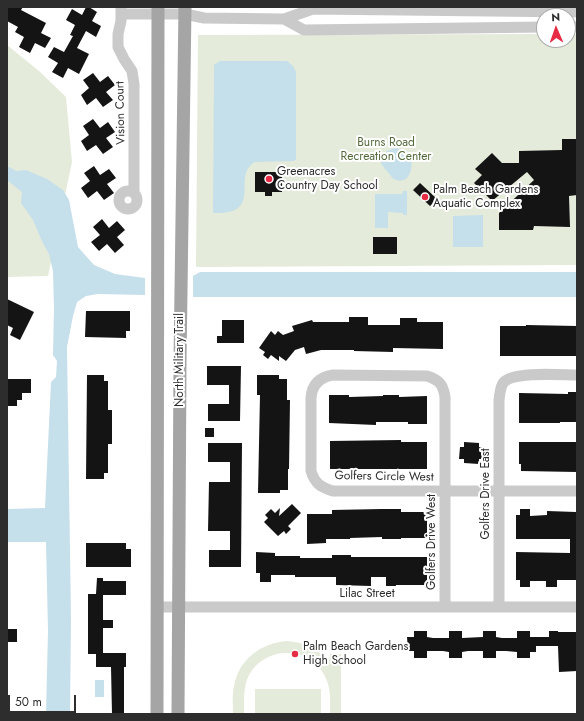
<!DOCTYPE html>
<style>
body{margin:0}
#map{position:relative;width:584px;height:721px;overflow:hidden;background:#fff;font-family:Jost,sans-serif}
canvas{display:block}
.frame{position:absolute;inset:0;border:8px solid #2d2d2d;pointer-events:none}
.north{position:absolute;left:536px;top:8px;width:40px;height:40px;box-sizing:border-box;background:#fff;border:1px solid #ababab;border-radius:50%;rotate:358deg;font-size:11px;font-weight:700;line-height:16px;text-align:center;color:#2d2d2d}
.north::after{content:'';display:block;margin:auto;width:14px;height:18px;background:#e82b44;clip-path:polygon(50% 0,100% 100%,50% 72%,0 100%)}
.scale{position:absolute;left:8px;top:695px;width:68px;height:18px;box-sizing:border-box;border:2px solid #2d2d2d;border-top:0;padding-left:5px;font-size:12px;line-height:14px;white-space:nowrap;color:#2d2d2d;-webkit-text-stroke:3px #fff;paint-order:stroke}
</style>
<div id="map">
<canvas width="584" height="721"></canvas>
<div class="frame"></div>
<div class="north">N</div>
<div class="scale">50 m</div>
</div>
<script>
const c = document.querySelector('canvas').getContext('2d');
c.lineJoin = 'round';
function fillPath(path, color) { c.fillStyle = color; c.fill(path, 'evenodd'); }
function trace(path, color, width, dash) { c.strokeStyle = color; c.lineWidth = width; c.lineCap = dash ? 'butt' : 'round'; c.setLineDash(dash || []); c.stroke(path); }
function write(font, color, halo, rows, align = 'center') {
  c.font = font + ' Jost,sans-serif'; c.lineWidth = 4; c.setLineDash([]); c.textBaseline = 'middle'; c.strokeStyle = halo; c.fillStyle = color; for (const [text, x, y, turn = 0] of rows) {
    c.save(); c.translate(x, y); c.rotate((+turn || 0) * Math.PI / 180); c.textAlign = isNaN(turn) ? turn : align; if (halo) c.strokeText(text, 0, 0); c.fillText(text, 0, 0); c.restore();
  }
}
const green = new Path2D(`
 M544,34V40H568V34H577V265L196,267L198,35Z
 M7,45L39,71L66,97L72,162L48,276L7,277Z
 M287,641C304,642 317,649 329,661L330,654H341V714H330C330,703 331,691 327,681C315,647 267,643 249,675C243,687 244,701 244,714H233C233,705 232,695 234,686C239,659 261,643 287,641Z
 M255,689H321V714H255Z`);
const water = new Path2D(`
 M220,61H287L293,66L296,72V159L294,161L255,162C230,175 266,215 213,213L214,72V65Z
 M395,148L403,150L405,155L411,160C413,169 409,184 396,180C391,178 390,174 387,171C374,157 381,153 395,148Z
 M7,166L16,171L26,170L47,179L63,190L69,200L78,247L94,265L115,274L145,278V295L98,294L86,296L77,302L73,316L67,347L71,619L70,714H46L48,631L46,542H7V509L45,508L51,382L56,377L57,361L53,355L54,309L53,271L49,254L41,239L33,220L21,203L22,192L7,180Z
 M403,191H407V215H403V213L388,212V228H375V194H402Z
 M483,215V247H453V216Z
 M200,272H577V297H193V276Z
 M95,680H104V697H95Z`);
const building = new Path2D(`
 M7,7H23L21,10L46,23L41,33L51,38L45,48L35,43L30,53L19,47L24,37L15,32L18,27L7,21Z
 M86,7H89L97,12L92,21L101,26L96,37L86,31L77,48L89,54L79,74L68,68L63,78L52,72L58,63L48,57L54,47L64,52L73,36L70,35L75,25L66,20L72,9L82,15Z
 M93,73L100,82L108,76L115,85L106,92L113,100L103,107L96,98L87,105L81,95L89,88L83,80Z
 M93,119L100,128L108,122L115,132L106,138L113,147L103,154L96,145L87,151L81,141L89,135L83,126Z
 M562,139H577V195L569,196L570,227L534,226L533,230H499V213L534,180L527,172L492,201L474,183L482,175L475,169L492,153L502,163H519V151L562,150Z
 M94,166L100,175L109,169L116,178L107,184L114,193L104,200L97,191L88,198L81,188L90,181L84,173Z
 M255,172H282V192H272V196H265V192H255Z
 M420,183L437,199L430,206L413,190Z
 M102,219L109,228L117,221L125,230L117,237L124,245L115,253L107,244L99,251L91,242L100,235L93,227Z
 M373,237H397V254H373Z
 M7,299L34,312L20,340L10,335L13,328L7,325Z
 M86,311H130V331H126V338L85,337Z
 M349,317H368V325H400V318H417V322H443V349L393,348V352L354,351V350H321L306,354L304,347L295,350L286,361L279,356V361L271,355L268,359L263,355L265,352L259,348L271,331L275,335L278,331L283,335L294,331L292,326L312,320L313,322H349Z
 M222,320H244V343H217V336H222Z
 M526,325L577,326V356H500V326H526Z
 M207,366H241L240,421H208V404H229V385H207Z
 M87,375H104V381H108V410H112V444H108V473H104V479H86Z
 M257,375H279V379H287V400H290L289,469H288V490H280V493H258L260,395H257Z
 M7,379H31V393H22V400H17V406H7Z
 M568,392H577V422H560V423H519V393L568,394Z
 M329,395H349V397L383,396V395H399V397L427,396V424H408V422H376V425L329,423Z
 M205,428H214V437H205Z
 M401,440V442H427V469H330V441Z
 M464,442L479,443V447H484L483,459H479V464L464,463V459H459L460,447H464Z
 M519,442H577V472L521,471V464H519Z
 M208,443H242L241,567H209V550H230V531H208L209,482H230V462H208Z
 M292,504L301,513L288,526L291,529L286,534L284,531L278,536L264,522L268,518L265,515L271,509L275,513L280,508L279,516Z
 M382,509H401V512H427V538H401V539H382V537L350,538V539H326V543L307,544V514H332V510Z
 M520,509H530V516L547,515V511L576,512V519H577V580H557V587H546V581H530V587H520V580H516V552L570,553V539H516V515H520Z
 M86,543H126V549H131V567H86Z
 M256,552L275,553V556H300V558H332V555H351V557H427V585H396V586H386V577H371V586L336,585V577H295V575H271V582H260V573H256Z
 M97,578H103V581H126V595H103V620H113V628H103V653H126V667H124V714H112L111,667H96V654H88V594H96Z
 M7,629H17V642H7Z
 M414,631H427V637L433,638H449V631H462V638L483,637V631H496V637L502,638H517V631H530V637H549V631H558V632H577V671L559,672L558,646H536V652H530V658H517V652L506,651H496V658H483V651H468L462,652V658H449V652L443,651H427V658H414V651H408L407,637H414Z`);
const minor = new Path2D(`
 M121,7V21L118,34V47L124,59L132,71L134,84V192
 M121,14H185L204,18L284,19L313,9L577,12
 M284,19L304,30L544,27
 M568,27H577
 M119 200a9 9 0 1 1 18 0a9 9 0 1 1-18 0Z
 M445,606V397C443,384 439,380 427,376L333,375C320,377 312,384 311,398V471C315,484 321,487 333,491C415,491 496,491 577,491
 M158,607H577
 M499,607V400C500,394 500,386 504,382C514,371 562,375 577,375`);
const major = new Path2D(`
 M157,714L158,7
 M178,714L180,361L185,7`);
const markers = [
 [269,179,4,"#e82b44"],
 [425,197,4,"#e82b44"],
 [295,654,4,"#e82b44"]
];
const streetNames = [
 ["Vision Court",121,113,-91],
 ["North Military Trail",180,360,-90],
 ["Golfers Circle West",384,477,1],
 ["Golfers Drive East",486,494,-90],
 ["Golfers Drive West",432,542,-90],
 ["Lilac Street",367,594]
];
const parkNames = [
 ["Burns Road",386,143],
 ["Recreation Center",386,157]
];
const poiNames = [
 ["Greenacres",277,172],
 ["Country Day School",277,186],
 ["Palm Beach Gardens",433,190],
 ["Aquatic Complex",433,204],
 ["Palm Beach Gardens",303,647],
 ["High School",303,661]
];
fillPath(green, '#e4ebda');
fillPath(water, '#c5dfeb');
fillPath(building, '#141414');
trace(minor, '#cacaca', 11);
trace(major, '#a5a5a5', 13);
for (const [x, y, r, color] of markers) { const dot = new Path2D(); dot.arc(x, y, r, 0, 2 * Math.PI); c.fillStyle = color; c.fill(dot); trace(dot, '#fff', 1.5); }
write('12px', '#2d2d2d', '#fff', streetNames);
write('12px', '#53693a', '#fff', parkNames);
write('12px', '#2d2d2d', '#fff', poiNames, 'left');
</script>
